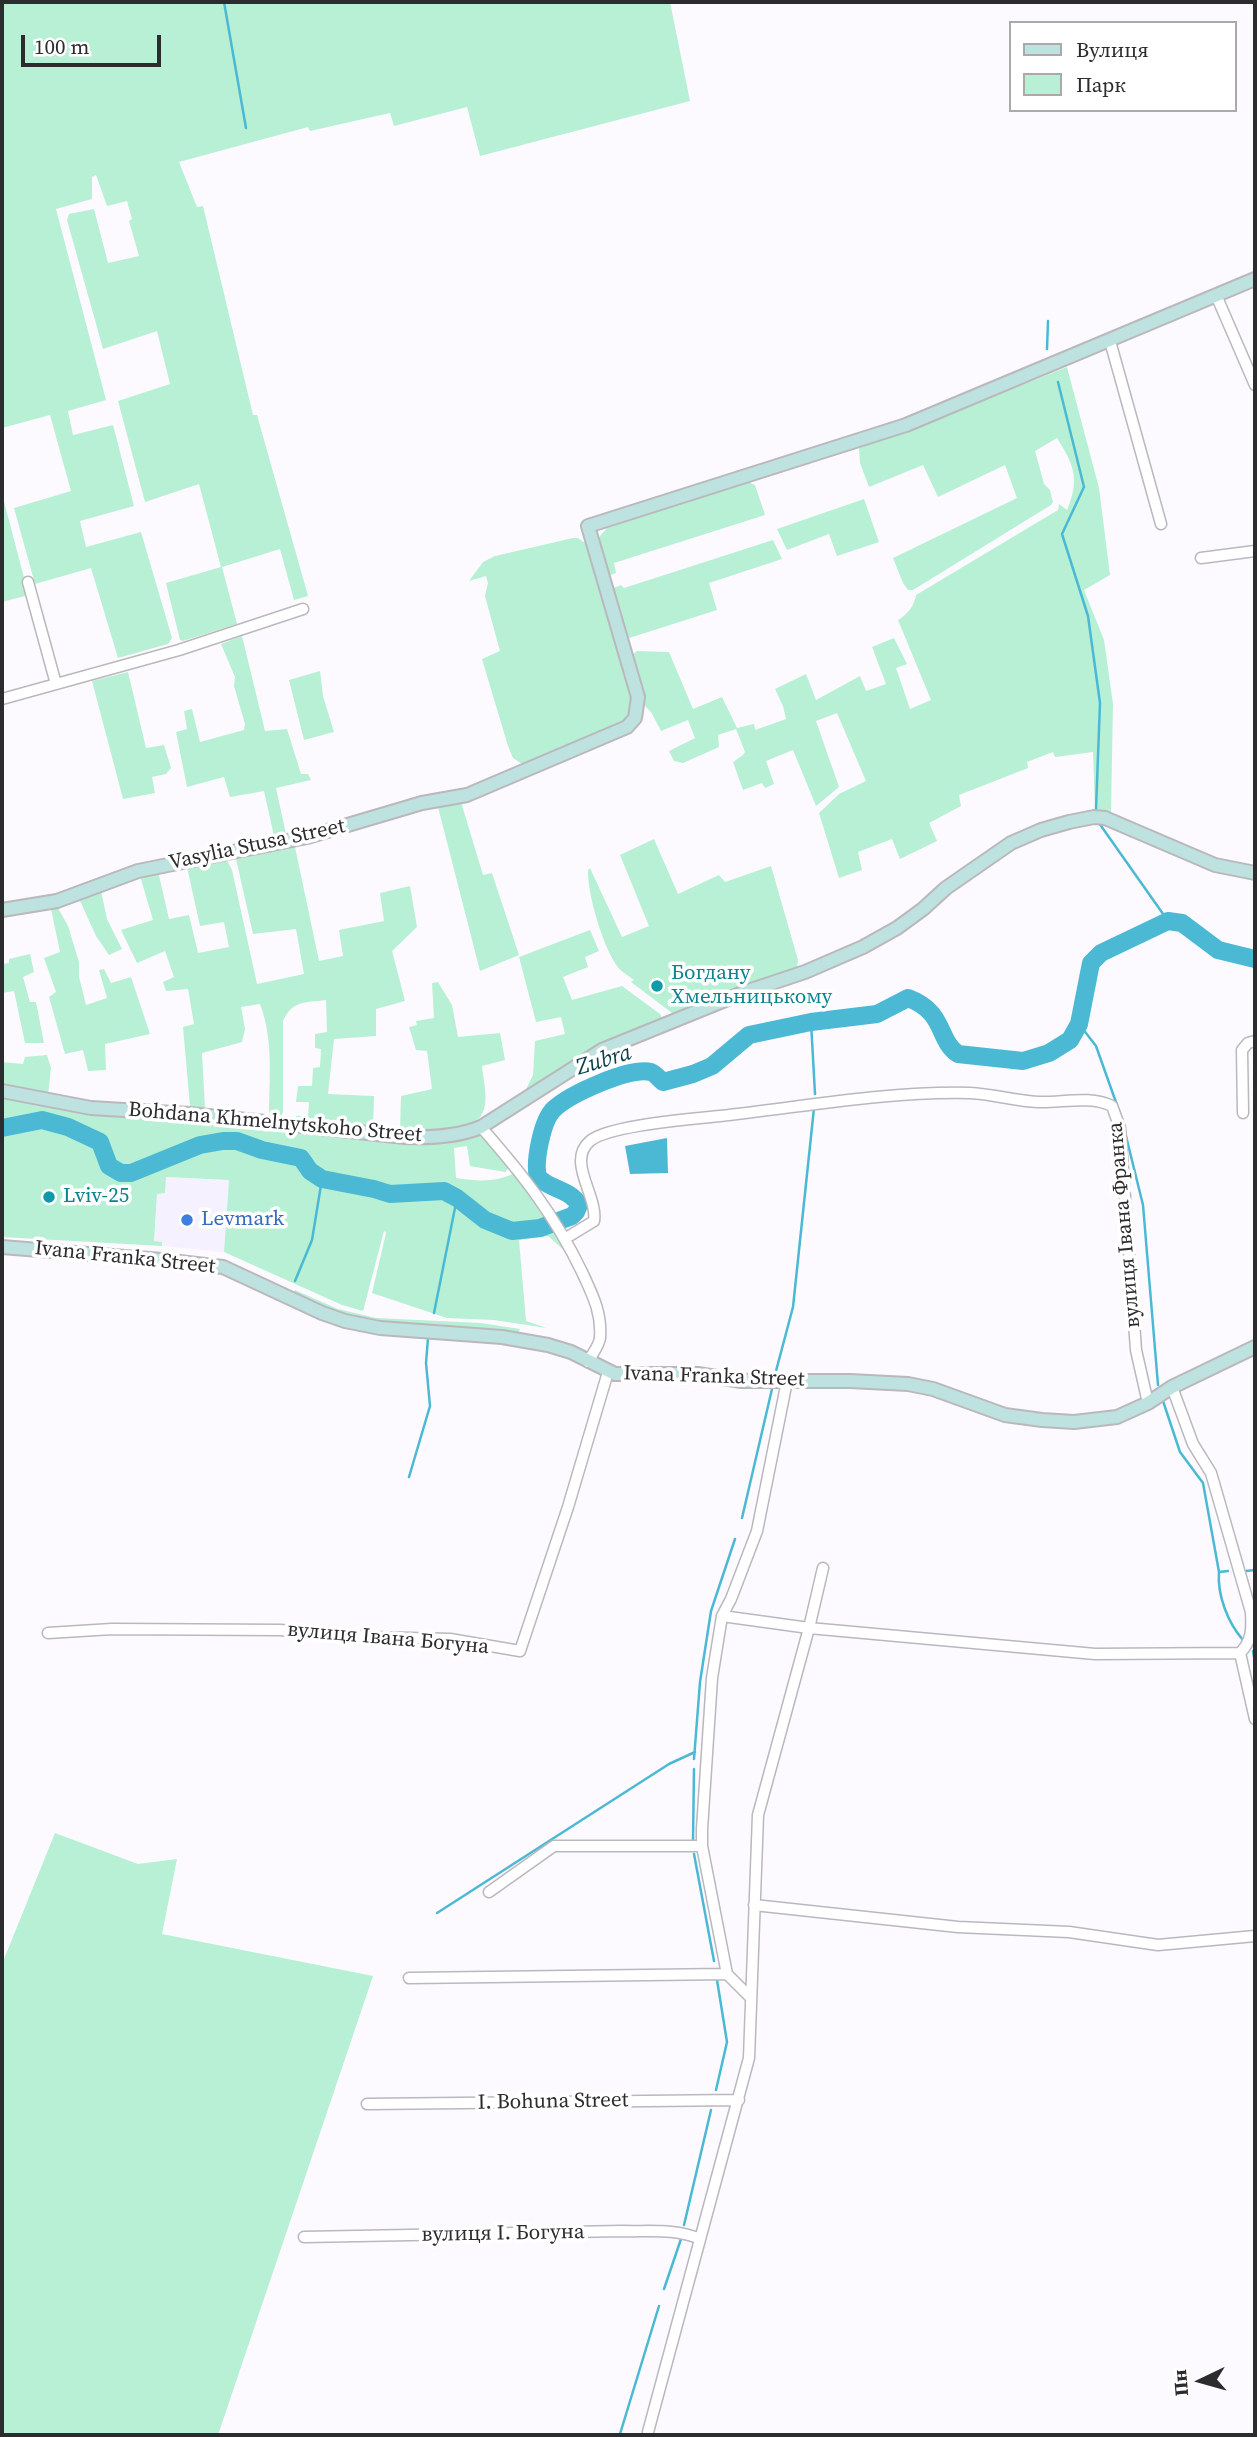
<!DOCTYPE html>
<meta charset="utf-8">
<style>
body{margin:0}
#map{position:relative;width:1257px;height:2437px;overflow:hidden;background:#fcfaff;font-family:"Source Serif 4",serif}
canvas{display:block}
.frame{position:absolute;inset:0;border:4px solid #2c2b2d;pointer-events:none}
.legend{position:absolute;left:1009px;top:21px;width:228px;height:91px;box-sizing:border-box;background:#fff;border:2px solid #abaaab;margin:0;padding:9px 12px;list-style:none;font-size:21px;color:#2c2b2d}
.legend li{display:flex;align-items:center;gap:14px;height:35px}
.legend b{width:35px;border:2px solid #abaaab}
.north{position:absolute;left:1166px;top:2346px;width:70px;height:70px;-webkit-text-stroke:5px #fff;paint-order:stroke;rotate:265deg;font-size:19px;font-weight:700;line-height:28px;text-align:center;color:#2c2b2d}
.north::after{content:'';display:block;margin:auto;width:24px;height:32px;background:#2c2b2d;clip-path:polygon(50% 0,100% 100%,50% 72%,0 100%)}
.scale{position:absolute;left:21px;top:35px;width:140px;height:32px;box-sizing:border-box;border:4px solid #2c2b2d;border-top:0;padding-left:9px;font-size:21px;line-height:24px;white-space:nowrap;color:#2c2b2d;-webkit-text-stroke:5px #fff;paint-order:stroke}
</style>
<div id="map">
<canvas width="1257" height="2437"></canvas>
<div class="frame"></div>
<ul class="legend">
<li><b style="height:9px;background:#bee2df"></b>Вулиця</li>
<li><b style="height:19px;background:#b7f0d4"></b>Парк</li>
</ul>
<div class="north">Пн</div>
<div class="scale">100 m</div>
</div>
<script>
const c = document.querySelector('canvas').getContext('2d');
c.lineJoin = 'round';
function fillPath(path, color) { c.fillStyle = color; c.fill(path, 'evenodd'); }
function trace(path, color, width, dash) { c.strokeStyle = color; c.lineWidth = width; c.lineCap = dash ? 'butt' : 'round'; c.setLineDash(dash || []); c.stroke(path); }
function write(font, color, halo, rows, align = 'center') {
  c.font = font + ' "Source Serif 4",serif'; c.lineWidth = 7; c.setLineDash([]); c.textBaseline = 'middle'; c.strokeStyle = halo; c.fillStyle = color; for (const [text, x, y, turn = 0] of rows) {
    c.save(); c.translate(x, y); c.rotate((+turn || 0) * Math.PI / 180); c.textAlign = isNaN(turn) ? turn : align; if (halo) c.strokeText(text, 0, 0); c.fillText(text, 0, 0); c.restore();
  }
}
const built = new Path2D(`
 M166,1177L229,1180L224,1252L162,1246V1242H154L157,1193H165Z`);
const green = new Path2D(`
 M2,2H670L690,101L480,156L467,107L394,126L390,113L310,131L308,127L179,162L197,207L203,206L253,415H257L308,596L294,600L280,549L222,567L237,624L183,641L180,640L166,583L221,567L199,484L145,502L118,401L170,384L157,331L103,349L67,220L69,214L94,209L108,263L139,256L129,221L132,219L127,201L107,206L96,175L92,177V199L56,209L106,400L68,411L73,435L113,425L134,506L80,521L86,547L141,532L172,638L168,644L118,658L91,568L35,584L14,508L71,491L50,415L2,428Z
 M1067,367L1099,488L1110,575L1084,590L1104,640L1113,704L1111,812L1095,811L1093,752L1055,757L1053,752L1027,762L1028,768L959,795L961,806L929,823L937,841L900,859L892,839L858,852L862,870L839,878L819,813L839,794L866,781L837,713L816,721L839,787L816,806L793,750L766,761L774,784L765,788L762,783L743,790L733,762L743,755L745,752L736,729L718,735L719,747L683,763L674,761L669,751L695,738L688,720L661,731L651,712L645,706L632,655L637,651L669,652L693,709L722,697L737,728L754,724L755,730L786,719L783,706L775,689L806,674L816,700L860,676L866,691L886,684L872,647L894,638L907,664L896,668L910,709L931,700L898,620C908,614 914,606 916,595L1058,510L1059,504L1067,510C1080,479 1074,465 1057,438L1035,451L1044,484L1050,490L1053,502L1051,505L913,590H908L903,583L893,558L1017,498L1005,465L938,497L923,465L869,487L860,463L859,448L943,417Z
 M748,482L755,485L765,515L614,563L616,573L608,576L599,542L600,536L607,528Z
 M2,494L27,589L25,596L2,602Z
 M864,499L879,542L837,556L829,534L787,550L777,529Z
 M573,538H578L588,545L632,693L631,716L624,723L525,766L513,758L508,746L482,659L500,651L485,596L488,583L486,576L469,581L483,562L495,556Z
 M773,540L782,559L709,583L717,610L626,639L613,588L621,585L624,588Z
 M242,636L265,731L287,729L301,774H308L311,780L276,788L286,834L274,836L264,791L230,797L224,777L187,787L176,732L187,729L184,711L192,709L200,742L244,730L245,724L234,686L235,677L221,644Z
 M320,671L323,696L334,732L304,740L289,680Z
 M128,672L146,748L164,745L171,768L166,774L152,777L155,793L123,799L92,681Z
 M461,802L483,875L492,873L519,955L480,971L438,807Z
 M654,839L678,894L719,875L725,882L771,866L798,960L797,968L680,1013H672L631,982L634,980C629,976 620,971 617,966C603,947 587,893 588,870L590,868L622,937L649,926L620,855Z
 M292,846L295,847L319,961L343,956L339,930L384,921L380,893L410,886L417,927L392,951L405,1001L376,1009V1036L334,1039L328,1094L374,1096L373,1128L296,1121V1116H308L309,1102H296L298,1086H312L313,1068L320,1067L321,1049L315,1048V1034L327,1032L326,1000C304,1003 293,1000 283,1021V1112L280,1118H269C269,1079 274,1041 260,1004L241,1007L245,1029L242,1042L202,1053L205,1108L223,1109L222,1113L189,1110L188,1107L190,1106L183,1027L194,1024L188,989L166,991L163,982L174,977L165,951L137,963L121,930L153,920L140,876L158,871L169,919L189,915L198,953L229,947L224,922L200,926L187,867L189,864L226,858L232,870L257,984L304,974L296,929L253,934L236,859L237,856Z
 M101,891L107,919L122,949L109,955L96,936L80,901Z
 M58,908L68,926L79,962V977L86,1005L107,998L99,970L104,969L111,983L131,977L150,1034L105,1044L106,1070L88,1071L83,1050L65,1054L49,997L56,992L44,958L60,952L51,909Z
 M590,930L599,951L585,957L588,967L563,977L572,1000L622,986L660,1014L663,1019L529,1092L526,1089L533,1075L535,1041L565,1034L561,1017L536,1022L519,957Z
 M30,954L34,972L23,977L30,1002H36L44,1043H25L14,991L2,993V964L9,963V959Z
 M438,982L452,1005L458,1037L500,1033L505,1060L482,1066C483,1078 487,1093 485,1105C480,1138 425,1133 400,1131L401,1096L432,1089L427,1051L416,1050L409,1027L417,1025L416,1021L434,1018L432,983Z
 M47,1055L51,1068L48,1096L2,1087V1062L23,1064L25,1057Z
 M2,1096L300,1132L476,1134L484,1138L510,1167L505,1172L470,1166L467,1146L454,1148L456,1178C476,1181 496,1183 514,1173L556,1225L567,1253L548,1236L519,1240L526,1321L547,1328L494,1320L447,1318L372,1293L386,1233L384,1231L363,1311L342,1305L224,1252L229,1180L166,1177L165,1193L157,1194L154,1241L162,1242V1246L2,1237Z
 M295,1290L338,1309L376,1318L481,1323L520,1329L518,1334C471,1328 423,1329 376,1323C347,1319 320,1306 293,1296Z
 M55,1833L138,1864L177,1859L162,1934L373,1976L218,2435H2V1964Z`);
const water = new Path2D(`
 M667,1138L668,1173L630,1174L625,1146Z`);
const stream = new Path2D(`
 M224,2L246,128
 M1047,349L1048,321
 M1058,382L1084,487L1062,534L1088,616L1100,703L1096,809
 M1099,823L1168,921
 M811,1022L815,1094
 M1079,1024L1096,1046L1123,1122
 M1125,1132L1143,1205L1158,1385
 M295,1281L312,1240L322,1179
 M434,1313L457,1198
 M776,1371L793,1307L814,1108
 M1163,1401L1180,1452L1203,1483L1219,1572C1217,1595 1228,1623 1243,1640
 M409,1477L430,1406L426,1363L428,1338
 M742,1518L772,1389
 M1246,1571L1255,1570
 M1219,1572L1228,1571
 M1253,1651L1255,1663
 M694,1759L700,1682L711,1611L735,1539
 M693,1841L694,1769
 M694,1854L714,1961
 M437,1913L669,1764L695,1752
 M716,2090L727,2042L717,1980
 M684,2225L711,2110
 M664,2289L681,2239
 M620,2434L659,2306`);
const river = new Path2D(`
 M2,1128L42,1120L68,1127L100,1142L109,1166L121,1173H131L200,1145L223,1141H237L262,1150L301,1158L310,1171L322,1179L374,1189L390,1194L444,1191L457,1198L485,1220L512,1231L540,1228L572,1216L576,1212L579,1205C571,1189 550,1190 538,1177C534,1162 542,1120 554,1109C570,1094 629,1067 651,1072C656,1074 659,1079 663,1082L693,1074L712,1066L749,1035L811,1022L877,1014L908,998C946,1012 937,1040 958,1054L1023,1061L1049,1053L1070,1040L1079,1024L1091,963L1101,953L1168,921L1182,923L1218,950L1255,959`);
const street = new Path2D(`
 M1216,295L1255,385
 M1110,341L1161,524
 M1201,558L1255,551
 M28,582L56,684
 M2,699L179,650L303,609
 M1243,1113L1242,1050L1248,1043L1255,1041
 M481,1127C523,1175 554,1214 582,1272C592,1294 602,1312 600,1338C599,1346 592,1354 588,1362
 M566,1238L594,1221C598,1196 566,1161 590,1141C609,1125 694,1119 720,1116C803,1107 886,1091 970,1093C993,1094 1015,1101 1038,1102C1062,1103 1090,1095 1112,1106L1120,1128L1136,1350L1148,1403
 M1172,1387L1193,1444L1211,1473L1251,1612C1252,1629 1252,1641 1240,1653L1255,1719
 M722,1616L809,1628L1095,1654L1240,1653
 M48,1633L112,1629L280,1630L371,1637L450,1639L520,1651L568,1507L608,1372
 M489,1892L554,1846H702
 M754,1905L958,1927L1069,1932L1158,1945L1255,1936
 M409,1978L727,1974
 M751,1998L727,1974L702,1846V1829L712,1678L722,1616L731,1599L757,1531L787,1381
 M367,2104L739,2100
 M304,2237L622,2231C648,2232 675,2228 700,2239
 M648,2432L749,2058L758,1815L809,1628L823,1568`);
const secondary = new Path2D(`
 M2,910L57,901L138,871L307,837L422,803L467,795L627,727L635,718L638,697L588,526L906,425L1255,279
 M2,1091L91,1108L190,1114L405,1137C430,1138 457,1137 481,1127L602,1050L745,992L805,972L863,947L897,928L923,909L946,888L1011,843L1041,830L1069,822L1094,817L1105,818L1215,865L1255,873
 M2,1247L162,1260L223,1267L322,1313L345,1321L380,1328L502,1337L548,1345L571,1352L615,1374H698L741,1381H850L908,1384L933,1389L1005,1415L1042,1420L1074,1422L1117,1417L1148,1403L1172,1387L1255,1347`);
const markers = [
 [657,986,7,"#0f9aa8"],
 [49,1197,7,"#0f9aa8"],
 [187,1220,7,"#3f7fe0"]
];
const streetNames = [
 ["Vasylia Stusa Street",257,845,-12],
 ["Bohdana Khmelnytskoho Street",275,1123,5],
 ["вулиця Івана Франка",1125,1225,-95],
 ["Ivana Franka Street",125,1258,6],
 ["Ivana Franka Street",714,1377,2],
 ["вулиця Івана Богуна",388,1639,5],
 ["I. Bohuna Street",553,2102,-1],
 ["вулиця І. Богуна",503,2234,-1]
];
const cultureNames = [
 ["Богдану",671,974],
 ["Хмельницькому",671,998],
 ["Lviv-25",63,1197]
];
const shopNames = [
 ["Levmark",201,1220]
];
const waterNames = [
 ["Zubra",604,1061,-17]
];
fillPath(built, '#f5f1fe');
fillPath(green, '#b7f0d4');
fillPath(water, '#4bb9d4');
trace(stream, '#4bb9d4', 2.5);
trace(river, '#4bb9d4', 18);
trace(street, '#bab8bd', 13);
trace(secondary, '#bab8bd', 16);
trace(street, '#fff', 10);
trace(secondary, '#bee2df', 12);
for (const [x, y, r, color] of markers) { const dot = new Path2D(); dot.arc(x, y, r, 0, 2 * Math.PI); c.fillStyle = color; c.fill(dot); trace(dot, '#fff', 2.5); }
write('21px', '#2c2b2d', '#fff', streetNames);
write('21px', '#0d838f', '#fff', cultureNames, 'left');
write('21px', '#366cbe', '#fff', shopNames, 'left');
write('italic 23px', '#0b3e4a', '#fff', waterNames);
</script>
